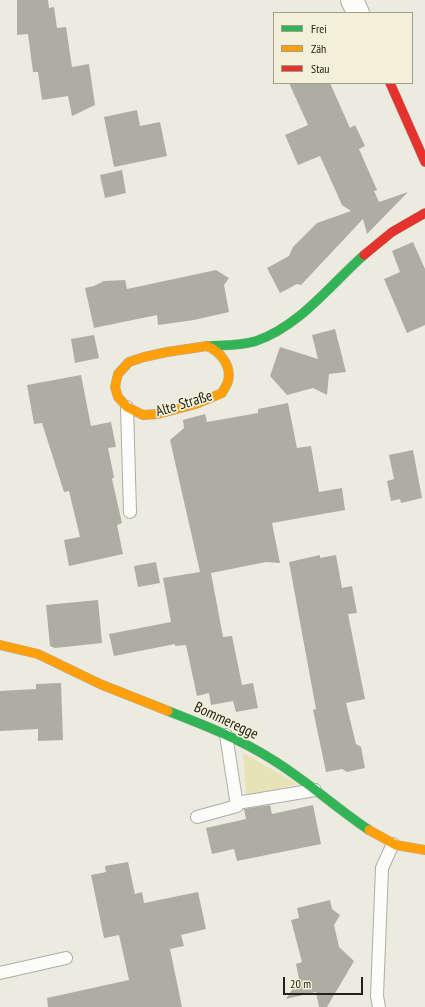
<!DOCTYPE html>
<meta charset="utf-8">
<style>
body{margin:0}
#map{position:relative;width:425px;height:1007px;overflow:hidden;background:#ecebdf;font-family:"PT Sans Narrow",sans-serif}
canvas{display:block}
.legend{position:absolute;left:273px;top:12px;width:140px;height:72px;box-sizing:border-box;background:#f2f0d9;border:1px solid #9f9e8c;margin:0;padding:5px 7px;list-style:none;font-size:12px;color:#232219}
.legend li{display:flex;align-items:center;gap:8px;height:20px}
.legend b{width:20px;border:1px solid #9f9e8c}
.scale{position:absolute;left:283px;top:977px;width:80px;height:18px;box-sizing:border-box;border:2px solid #232219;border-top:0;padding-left:5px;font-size:12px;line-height:14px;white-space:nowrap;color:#232219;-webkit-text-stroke:3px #f2f0d9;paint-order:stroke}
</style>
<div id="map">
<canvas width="425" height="1007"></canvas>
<ul class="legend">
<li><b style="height:5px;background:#30b455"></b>Frei</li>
<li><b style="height:5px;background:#ff9f0a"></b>Zäh</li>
<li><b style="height:5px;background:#e5322d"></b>Stau</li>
</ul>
<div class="scale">20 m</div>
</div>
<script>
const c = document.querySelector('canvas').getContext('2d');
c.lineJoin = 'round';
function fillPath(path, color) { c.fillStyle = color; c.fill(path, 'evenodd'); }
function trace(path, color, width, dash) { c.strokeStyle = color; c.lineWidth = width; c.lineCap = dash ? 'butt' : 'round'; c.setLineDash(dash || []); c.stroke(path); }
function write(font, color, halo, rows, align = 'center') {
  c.font = font + ' "PT Sans Narrow",sans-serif'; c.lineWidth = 3.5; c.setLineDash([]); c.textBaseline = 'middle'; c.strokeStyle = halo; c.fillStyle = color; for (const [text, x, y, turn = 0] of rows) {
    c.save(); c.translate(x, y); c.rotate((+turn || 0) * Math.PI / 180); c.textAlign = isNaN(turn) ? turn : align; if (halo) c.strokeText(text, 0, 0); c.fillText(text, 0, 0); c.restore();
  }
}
const green = new Path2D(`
 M243,753L298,784L246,796Z`);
const building = new Path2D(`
 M17,0H48L49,8L54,7L57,28L66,27L72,67L89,64L95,105L72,116L68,96L42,100L38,72H33L28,34L17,35Z
 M289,83H330L350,128L355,125L365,146L359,149L377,190L374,191L379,202L408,192L367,234L363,219L301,285L297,284L280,293L267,268L289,256L293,247L317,223L351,211L342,205L320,156L298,165L285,135L308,125Z
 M137,110L140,126L160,122L167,156L114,167L104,117Z
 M122,170L126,193L105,198L100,175Z
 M413,242L425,269V325L407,333L384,279L400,272L392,251Z
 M216,270L229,278L224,285L229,312L194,320L158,325L157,315L94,328L85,288L94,286L104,281L125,280L127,289Z
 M335,329L346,372L329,374L327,395L313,388L287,395L270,376L280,347L318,359L312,335Z
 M94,335L99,358L75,363L71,339Z
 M81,375L91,426L111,422L116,447L108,448L114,477L112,479L122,523L117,525L123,554L69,566L64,540L80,537L69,491L64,492L42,423L34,424L27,385Z
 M288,403L297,448L311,446L319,492L342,488L345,510L272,523L280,563L266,562L211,573L223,637L232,636L242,685L253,683L258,708L236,712L233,701L211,705L209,693L197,696L186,645L175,646V644L114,656L109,634L171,622L163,578L200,572L170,440L184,428L183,420L205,414L207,422L258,413V409Z
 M413,450L422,498L401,503L400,499L391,501L387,481L394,479L389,455Z
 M320,555V558L336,555L342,588L352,586L357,613L348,614L365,699L346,703L356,744L361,747L365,768L347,772L342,769L326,772L313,710L316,709L289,562Z
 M156,562L160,583L138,587L134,566Z
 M98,600L102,643L55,648L50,646L46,605Z
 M61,683L63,740L38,741V729L0,731V691L36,689V684Z
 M270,805L272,814L313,805L321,844L237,861L234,849L212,854L206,828L246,819L244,809Z
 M128,862L135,894L142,892L144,903L198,892L206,929L181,935L184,946L170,949L182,1007H48L47,998L129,980L119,935L104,938L91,875L106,872L105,866Z
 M330,900L332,909L340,915L334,925L339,947L354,961L327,1007H319L316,992L286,999L299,979L296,964L302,962L291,920L299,918L297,908Z`);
const lane = new Path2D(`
 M127,407L130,512
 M237,803L315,790
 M197,817L237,806L226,735
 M0,973L66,958
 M379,1007L377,996L382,868L393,844`);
const street = new Path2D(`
 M352,0L358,13`);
const fast = new Path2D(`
 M207,346C223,345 241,346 256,341C300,326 330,285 364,255
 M168,711C204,725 240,739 273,760C307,781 336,808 369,830`);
const slow = new Path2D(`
 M207,346C220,351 232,366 228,381C227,385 224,389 222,393L196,404L158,414L143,415L127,407L118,397L115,387L118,374L129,362L144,357L167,352Z
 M0,645L38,654L100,684L168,711
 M369,830L396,845L425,850`);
const jam = new Path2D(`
 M390,83L425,162
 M364,255L392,232L425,213`);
const streetNames = [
 ["Alte Straße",184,404,-17],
 ["Bommeregge",226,721,25]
];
fillPath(green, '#e8e3b7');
fillPath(building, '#aeada3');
trace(lane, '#aeada4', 14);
trace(street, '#aeada4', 24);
trace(fast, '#aeada4', 10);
trace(slow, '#aeada4', 10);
trace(jam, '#aeada4', 10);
trace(lane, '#fcfcfa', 12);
trace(street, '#fcfcfa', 22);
trace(fast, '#30b455', 9);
trace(slow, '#ff9f0a', 9);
trace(jam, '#e5322d', 9);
write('15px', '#232219', '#f2f0d9', streetNames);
</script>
